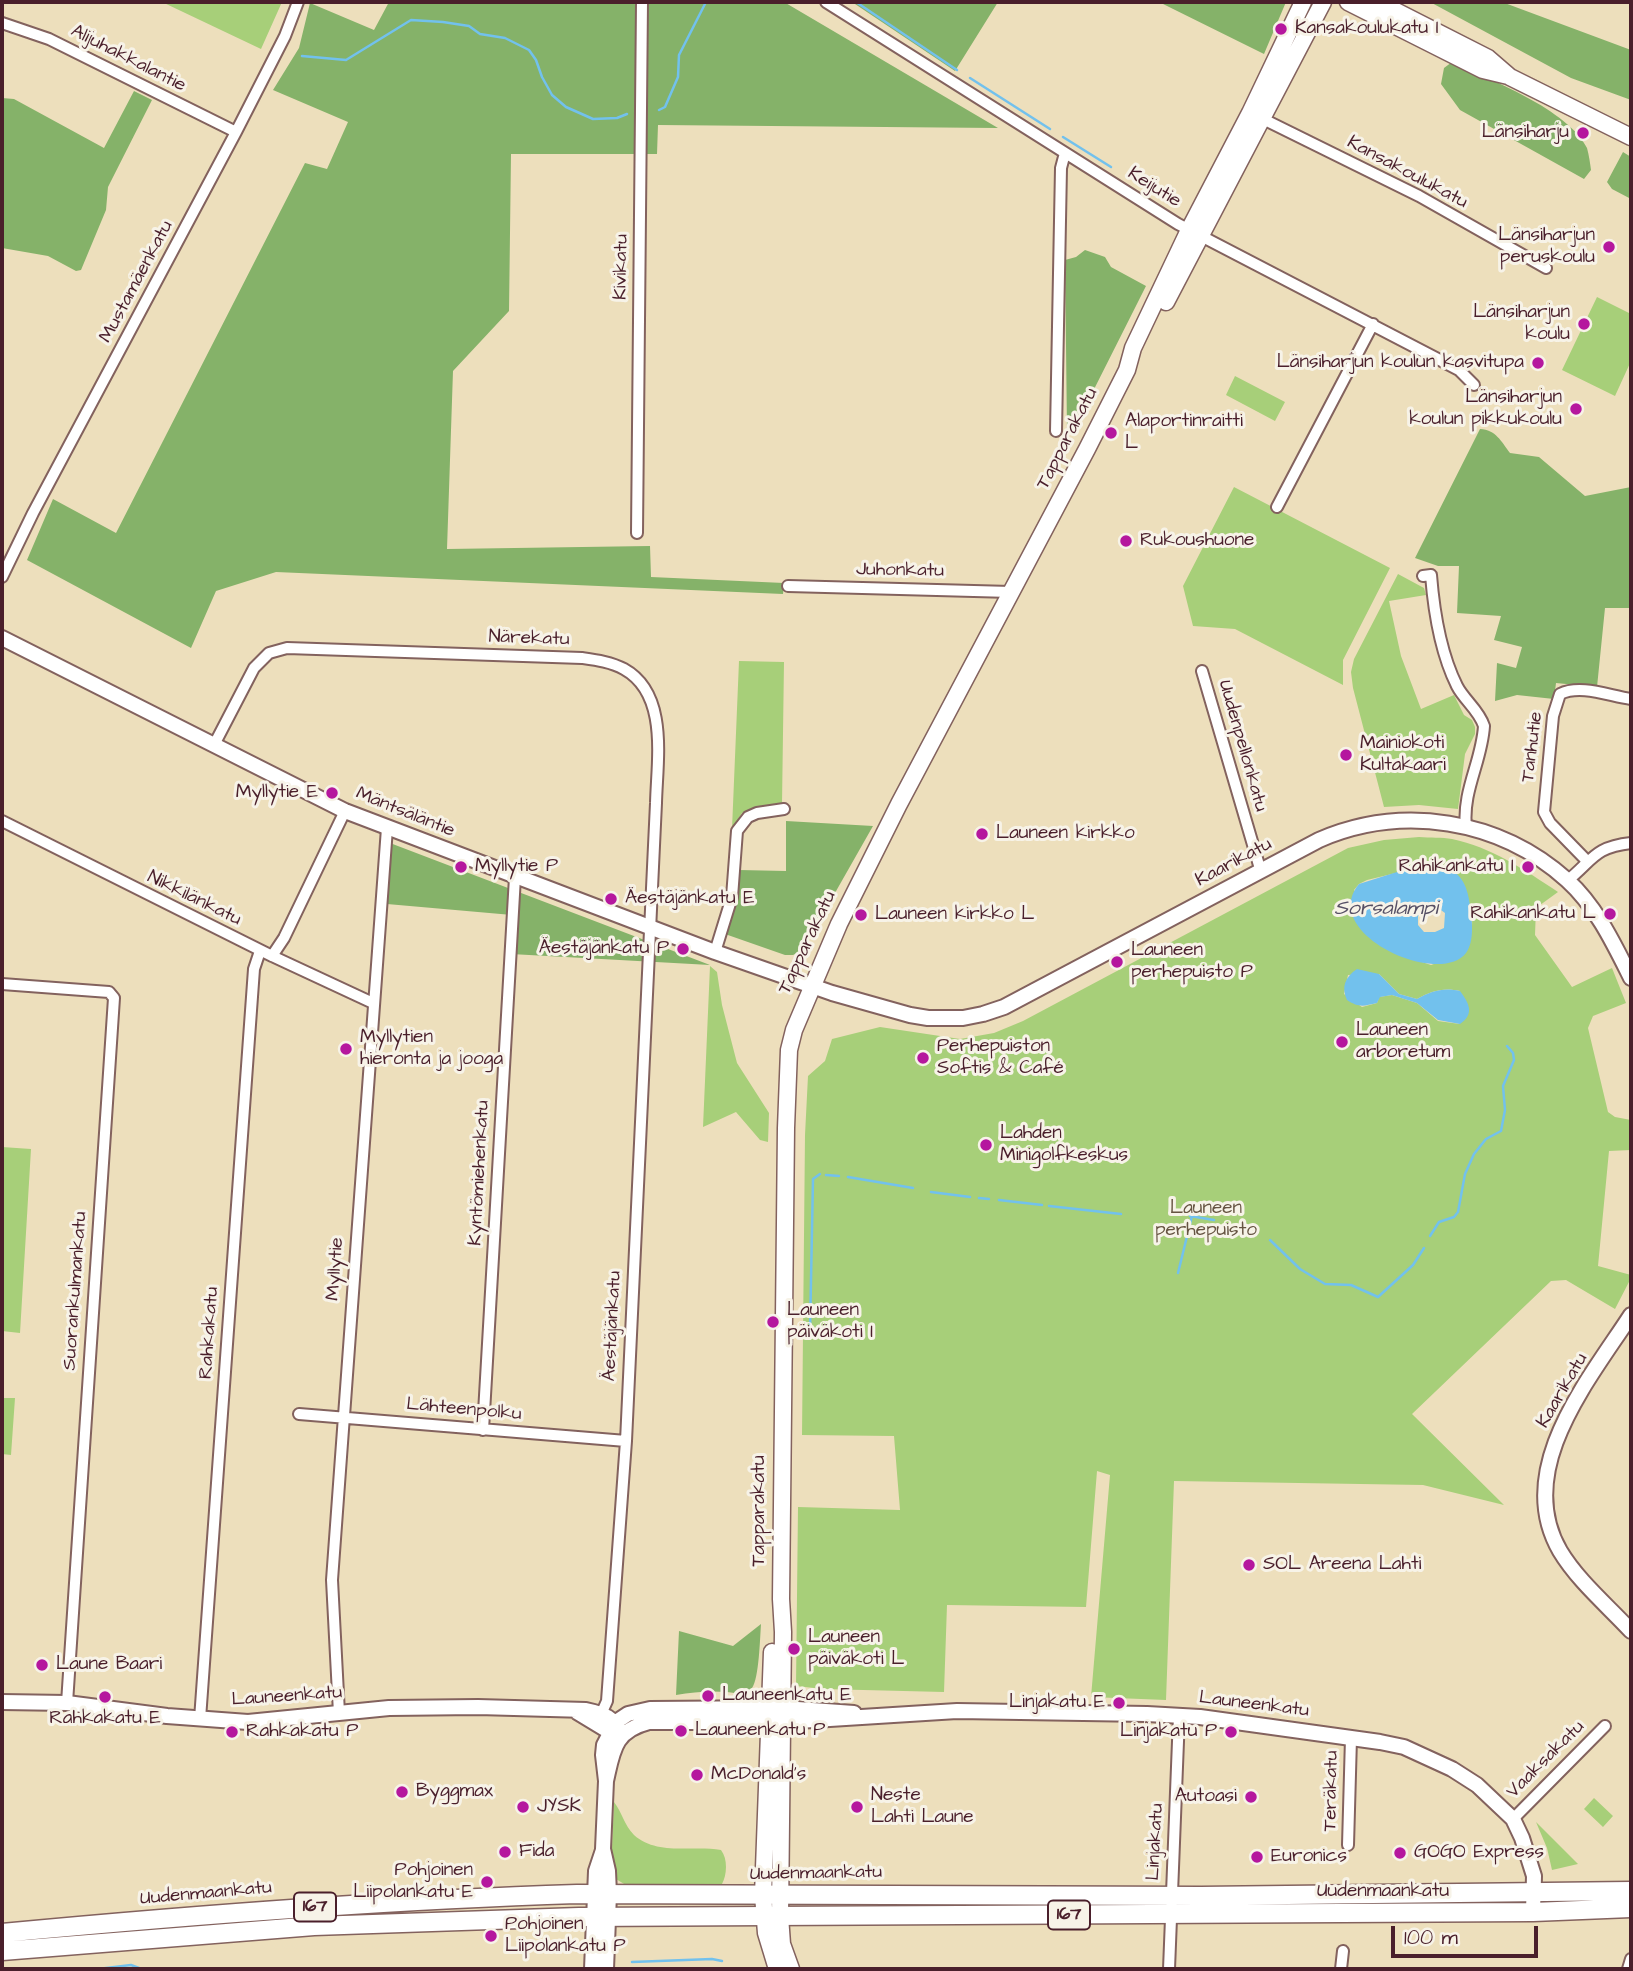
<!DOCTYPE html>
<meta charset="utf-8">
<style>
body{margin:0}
#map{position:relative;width:1633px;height:1971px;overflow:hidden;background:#eddfbc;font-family:"Architects Daughter",sans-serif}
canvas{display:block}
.frame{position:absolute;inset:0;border:4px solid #4a1f2b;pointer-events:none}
.scale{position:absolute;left:1391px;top:1926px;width:147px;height:32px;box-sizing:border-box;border:4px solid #4a1f2b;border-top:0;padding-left:9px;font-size:21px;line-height:24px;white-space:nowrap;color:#4a1f2b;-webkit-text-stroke:5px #f7f3e8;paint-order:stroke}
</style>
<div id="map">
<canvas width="1633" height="1971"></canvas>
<div class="frame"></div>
<div class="scale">100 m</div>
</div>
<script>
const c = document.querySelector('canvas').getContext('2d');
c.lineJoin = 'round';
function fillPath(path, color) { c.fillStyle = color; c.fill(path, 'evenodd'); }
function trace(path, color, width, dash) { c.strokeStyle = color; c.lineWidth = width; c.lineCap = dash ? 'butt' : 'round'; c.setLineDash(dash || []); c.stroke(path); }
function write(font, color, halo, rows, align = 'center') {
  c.font = font + ' "Architects Daughter",sans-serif'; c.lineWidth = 6; c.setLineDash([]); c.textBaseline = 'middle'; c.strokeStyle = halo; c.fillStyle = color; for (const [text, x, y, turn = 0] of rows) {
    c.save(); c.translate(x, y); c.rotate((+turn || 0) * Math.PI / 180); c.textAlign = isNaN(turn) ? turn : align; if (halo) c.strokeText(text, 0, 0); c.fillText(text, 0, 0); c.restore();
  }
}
const green = new Path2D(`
 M162,2H282L261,49Z
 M1597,297L1631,314V361L1615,396L1562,370Z
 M1235,376L1285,402L1275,421L1226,395Z
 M1234,487L1390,568L1343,660V685L1235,629L1193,626L1183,586Z
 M1398,574L1424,588L1426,595L1389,601L1401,656L1421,709L1454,695L1464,715L1472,720L1475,727V734L1465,754L1458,809L1419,805L1384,807L1353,688L1351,672L1354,659Z
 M739,661L784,662L782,804L742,813L732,829Z
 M1419,837C1430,838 1442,837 1452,839C1491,847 1525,870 1558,892L1536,908L1535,935L1572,987L1612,968L1626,1003L1593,1016L1588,1028L1608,1112L1615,1117L1631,1120V1150L1609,1151L1598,1266L1631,1275V1278L1615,1309L1566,1280L1551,1281L1412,1414L1504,1505L1423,1485L1174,1481L1166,1700L1091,1697L1110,1475L1097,1471L1086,1607L947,1605L944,1692L823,1689L796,1686L798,1507L900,1510L894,1436L802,1435L805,1135L808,1076L825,1061L832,1039L880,1027L960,1039L994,1033L1023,1021L1348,848L1384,840ZM1425,866L1471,910C1474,925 1471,940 1465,953L1431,965L1404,956L1354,890L1359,884L1367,880ZM1379,974L1399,994L1417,999C1431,991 1444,987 1460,991V1024L1438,1021L1417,1003L1392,995L1379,997L1377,1003L1362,1007L1344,994L1348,975Z
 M710,966L717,972L722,1005L737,1063L769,1113L768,1142L760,1140L736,1112L703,1127Z
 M2,1147L31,1149L20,1333L2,1331Z
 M2,1398H15L11,1455L2,1454Z
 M1594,1798L1613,1816L1603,1827L1584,1809Z
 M614,1802C622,1812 624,1825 634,1835C657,1856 694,1845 721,1850C728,1859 727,1875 722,1884L718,1887H629L616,1879L611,1871Z
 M1536,1822L1578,1864L1552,1870L1547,1848Z`);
const forest = new Path2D(`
 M389,2H784L998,128L658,125L657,154H511L509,311L453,371L447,549L650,546L651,577L784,583L783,594L276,572L216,591L191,648L27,560L53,499L116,533L305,163L327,169L348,122L273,90L299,48L310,3L374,30Z
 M852,2H998L955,71Z
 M1159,2H1286L1264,54Z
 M1430,2H1502L1631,50V100L1571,78Z
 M1452,62C1489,79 1569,110 1587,148C1589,155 1590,163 1591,170L1584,179L1460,110L1441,84L1444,68Z
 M134,91L152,100L108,187L106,210L81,270L76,271L48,256L2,248V98L14,99L104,148Z
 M1623,152L1631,157V199L1612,189L1607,182Z
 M1085,250L1105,257L1111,267L1146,286L1075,427L1067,431L1065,260L1076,257Z
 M1480,429C1496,430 1501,441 1510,453L1539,457L1585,496L1631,487V608H1605L1597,687L1556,683L1554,699L1517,695L1495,701L1497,663L1516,668L1522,647L1494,640L1501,616L1457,613L1459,566H1438L1415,558Z
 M786,821L873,826L802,951L793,955H785L725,934L739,870L786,871Z
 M390,843L710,965L511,954L512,915L387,904Z
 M761,1624C760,1638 759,1679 752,1688C749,1691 745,1692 742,1694C719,1690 699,1691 676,1695L679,1631L733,1646Z`);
const water = new Path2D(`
 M1441,865C1461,872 1467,884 1470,905C1472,919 1475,941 1466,953C1439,988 1318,933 1359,884L1397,872ZM1438,908L1445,913L1444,928L1435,932H1424L1418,925V916L1425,910Z
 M1357,969L1379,974L1399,994L1417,999C1431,991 1444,987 1460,991C1469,1003 1475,1014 1460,1024L1438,1020L1417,1003L1392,995L1380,997L1377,1003C1364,1006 1359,1008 1347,1000C1341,987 1345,977 1357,969Z`);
const stream = new Path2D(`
 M856,2L957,70
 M302,56L346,60L411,20L443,22L469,26L480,34L505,38L529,50L536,60L542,77L552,95L566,107L593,119L617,118L627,114
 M970,78L1050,129
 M659,110L665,107L678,77L679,55L706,2
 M1063,137L1111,167
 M826,1175L839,1176
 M848,1177L913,1188
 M931,1192L970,1197
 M979,1198L989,1199
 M999,1200L1042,1205
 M1049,1206L1121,1214
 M1190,1216L1214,1220
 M1430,1236L1439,1222L1454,1217L1458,1212L1465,1174L1474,1154L1486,1139L1501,1131L1505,1110L1503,1086L1514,1060L1513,1053L1507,1046
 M1270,1240L1300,1269L1325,1284L1351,1285L1378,1297L1413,1265L1424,1248
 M1178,1273L1192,1216
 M810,1331L813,1179L820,1174
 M632,1962L712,1959L722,1961
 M98,1969L131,1965L139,1968`);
const minor = new Path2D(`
 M826,2L1178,224L1459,370L1474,385
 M2,23L49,39L236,132
 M1259,117L1419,196L1546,268
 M1056,431L1061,168L1065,153
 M1277,507L1373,324
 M637,533L642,2
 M1423,576L1431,575C1434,613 1440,652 1457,686C1464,700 1479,710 1484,726C1482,761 1462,791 1466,827
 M2,577L33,513L236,132L285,36L298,2
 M788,586L1011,592
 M1202,671L1261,872
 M215,743L254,668L269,653L287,648L582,658C596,660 611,662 624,669C669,694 657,760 656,803L626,1441L607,1701L598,1721
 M2,821L272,956L373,1003
 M1587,861L1550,823L1544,812L1553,716L1560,694C1581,684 1609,696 1631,699
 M1567,881C1593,860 1594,847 1631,843
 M715,952L732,897L737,831L748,817L757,813L784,809
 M272,956L284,938L345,811
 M2,984L109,992L114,998L67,1703
 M299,1414L626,1441
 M483,1430L515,877
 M339,1713L332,1580L387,828
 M200,1719L254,969L260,951
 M1513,1819L1605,1726
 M1348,1845L1351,1738
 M1169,1969L1179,1716
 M1341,1969L1343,1951
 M1628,1969L1631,1959`);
const tertiary = new Path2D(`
 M2,638L345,811L715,952L832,993L910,1015L928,1018H963L983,1014L1004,1007L1319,840C1402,804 1499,819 1567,880C1596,906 1614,944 1631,978
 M1631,1315C1588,1381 1513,1470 1560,1551C1578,1581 1608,1606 1631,1631
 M2,1702L67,1703L167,1716L248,1722L389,1708L478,1707L586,1710C605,1714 613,1717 622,1735
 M577,1712L610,1732L617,1734
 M606,1781C613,1750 614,1731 649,1722H782L957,1711L1147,1714L1200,1717L1380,1742L1404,1747L1452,1769L1477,1785L1513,1819L1522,1838L1534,1876L1533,1912
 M592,1969L596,1871L603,1850
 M606,1969L609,1894L608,1871L603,1849L606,1781L603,1755L604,1745L616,1722L628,1714L650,1709L783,1708L854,1713`);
const secondary = new Path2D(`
 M1348,2L1483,70L1508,76
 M1378,2L1488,58L1510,77L1631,137
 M1166,302L1323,2
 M772,1652L763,1895L766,1933L777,1969
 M791,1969L782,1944L780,1916L783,1632L781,1599L786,1128L789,1050L794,1030L839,924L899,804L1087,449L1127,370L1133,348L1189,230L1250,113L1303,2`);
const primary = new Path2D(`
 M2,1933C193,1915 385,1900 577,1894L1201,1896L1631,1891
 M2,1951L314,1926L579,1917L1533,1912L1631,1908`);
const markers = [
 [1281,29,7,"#b5179e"],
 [1583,133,7,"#b5179e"],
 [1609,247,7,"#b5179e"],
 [1584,324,7,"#b5179e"],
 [1538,363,7,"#b5179e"],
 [1576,409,7,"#b5179e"],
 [1111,433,7,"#b5179e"],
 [1126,541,7,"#b5179e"],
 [1346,755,7,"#b5179e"],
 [332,793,7,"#b5179e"],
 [982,834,7,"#b5179e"],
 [461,867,7,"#b5179e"],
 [1528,867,7,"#b5179e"],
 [611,899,7,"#b5179e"],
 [1610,914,7,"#b5179e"],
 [861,915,7,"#b5179e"],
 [683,949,7,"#b5179e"],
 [1117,962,7,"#b5179e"],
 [1342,1042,7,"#b5179e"],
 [346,1049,7,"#b5179e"],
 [923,1058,7,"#b5179e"],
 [986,1145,7,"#b5179e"],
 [773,1322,7,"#b5179e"],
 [1249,1565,7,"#b5179e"],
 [794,1649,7,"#b5179e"],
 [42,1665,7,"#b5179e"],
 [708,1696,7,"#b5179e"],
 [105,1697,7,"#b5179e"],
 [1119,1703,7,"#b5179e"],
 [681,1731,7,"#b5179e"],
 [232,1732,7,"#b5179e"],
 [1231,1732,7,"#b5179e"],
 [697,1775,7,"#b5179e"],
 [402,1792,7,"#b5179e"],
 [1251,1797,7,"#b5179e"],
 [523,1807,7,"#b5179e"],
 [857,1807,7,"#b5179e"],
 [505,1852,7,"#b5179e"],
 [1400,1853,7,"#b5179e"],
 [1257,1857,7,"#b5179e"],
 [487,1882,7,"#b5179e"],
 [491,1936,7,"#b5179e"]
];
const shields = [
 [315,1907,42],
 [1069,1915,42]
];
const shieldNames = [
 ["167",315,1907],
 ["167",1069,1915]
];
const poiNames = [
 ["Kansakoulukatu I",1295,29],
 ["Länsiharju",1569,133,"right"],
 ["Länsiharjun",1595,236,"right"],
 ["peruskoulu",1595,258,"right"],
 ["Länsiharjun",1570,313,"right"],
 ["koulu",1570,335,"right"],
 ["Länsiharjun koulun kasvitupa",1524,363,"right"],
 ["Länsiharjun",1562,398,"right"],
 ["koulun pikkukoulu",1562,420,"right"],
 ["Alaportinraitti",1125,422],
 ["L",1125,444],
 ["Rukoushuone",1140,541],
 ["Mainiokoti",1360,744],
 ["Kultakaari",1360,766],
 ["Myllytie E",318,793,"right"],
 ["Launeen kirkko",996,834],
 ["Myllytie P",475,867],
 ["Rahikankatu I",1514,867,"right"],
 ["Äestäjänkatu E",625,899],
 ["Rahikankatu L",1596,914,"right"],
 ["Launeen kirkko L",875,915],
 ["Äestäjänkatu P",669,949,"right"],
 ["Launeen",1131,951],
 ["perhepuisto P",1131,973],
 ["Launeen",1356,1031],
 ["arboretum",1356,1053],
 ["Myllytien",360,1038],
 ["hieronta ja jooga",360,1060],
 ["Perhepuiston",937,1047],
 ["Softis & Café",937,1069],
 ["Lahden",1000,1134],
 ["Minigolfkeskus",1000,1156],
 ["Launeen",787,1311],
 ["päiväkoti I",787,1333],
 ["SOL Areena Lahti",1263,1565],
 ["Launeen",808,1638],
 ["päiväkoti L",808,1660],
 ["Laune Baari",56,1665],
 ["Launeenkatu E",722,1696],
 ["Linjakatu E",1105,1703,"right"],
 ["Rahkakatu E",105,1719,"center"],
 ["Launeenkatu P",695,1731],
 ["Rahkakatu P",246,1732],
 ["Linjakatu P",1217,1732,"right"],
 ["McDonald's",711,1775],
 ["Byggmax",416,1792],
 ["Neste",871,1796],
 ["Lahti Laune",871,1818],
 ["Autoasi",1237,1797,"right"],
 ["JYSK",537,1807],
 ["Fida",519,1852],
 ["GOGO Express",1414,1853],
 ["Euronics",1271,1857],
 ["Pohjoinen",473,1871,"right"],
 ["Liipolankatu E",473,1893,"right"],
 ["Pohjoinen",505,1925],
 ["Liipolankatu P",505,1947]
];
const streetNames = [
 ["Alijuhakkalantie",128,59,27],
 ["Kansakoulukatu",1407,173,28],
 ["Keijutie",1154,188,32],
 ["Kivikatu",622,267,-89],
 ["Mustamäenkatu",137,282,-62],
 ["Tapparakatu",1068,439,-63],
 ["Juhonkatu",900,571,1],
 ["Närekatu",529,639,2],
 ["Uudenpellonkatu",1242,746,74],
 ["Tanhutie",1533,747,-83],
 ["Mäntsäläntie",405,813,22],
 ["Kaarikatu",1234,863,-28],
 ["Nikkilänkatu",194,899,26],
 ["Tapparakatu",808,943,-65],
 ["Kyntömiehenkatu",480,1173,-87],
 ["Myllytie",336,1269,-86],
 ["Suorankulmankatu",76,1291,-86],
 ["Äestäjänkatu",613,1326,-87],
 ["Rahkakatu",210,1333,-86],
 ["Kaarikatu",1563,1391,-60],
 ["Lähteenpolku",464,1410,5],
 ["Tapparakatu",760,1511,-90],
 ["Launeenkatu",287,1697,-4],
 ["Launeenkatu",1254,1705,7],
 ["Vaaksakatu",1546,1760,-45],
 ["Teräkatu",1332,1791,-89],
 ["Linjakatu",1156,1842,-87],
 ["Uudenmaankatu",816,1874,-1],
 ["Uudenmaankatu",1383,1892],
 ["Uudenmaankatu",206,1894,-5]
];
const parkNames = [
 ["Launeen",1206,1209],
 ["perhepuisto",1206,1231]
];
const waterNames = [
 ["Sorsalampi",1386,910]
];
fillPath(green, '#a7cf79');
fillPath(forest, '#85b269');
fillPath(water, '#72c1ed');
trace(stream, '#72c1ed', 2.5);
trace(minor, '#83625e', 14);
trace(tertiary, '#83625e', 18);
trace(secondary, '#83625e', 19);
trace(primary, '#83625e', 21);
trace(minor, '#fff', 10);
trace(tertiary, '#fff', 14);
trace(secondary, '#fff', 16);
trace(primary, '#fff', 18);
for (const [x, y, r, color] of markers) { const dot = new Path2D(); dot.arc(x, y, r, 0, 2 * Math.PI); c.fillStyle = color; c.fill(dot); trace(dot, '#f7f3e8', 2.5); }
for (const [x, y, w] of shields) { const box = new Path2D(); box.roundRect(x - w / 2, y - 14.5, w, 29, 5); c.fillStyle = '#f7f3e8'; c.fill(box); trace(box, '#4a1f2b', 2); }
write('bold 18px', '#4a1f2b', null, shieldNames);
write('19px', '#4a1f2b', '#f7f3e8', poiNames, 'left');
write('19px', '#4a1f2b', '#f7f3e8', streetNames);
write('19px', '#665442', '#f7f3e8', parkNames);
write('italic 21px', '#565065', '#f7f3e8', waterNames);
</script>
